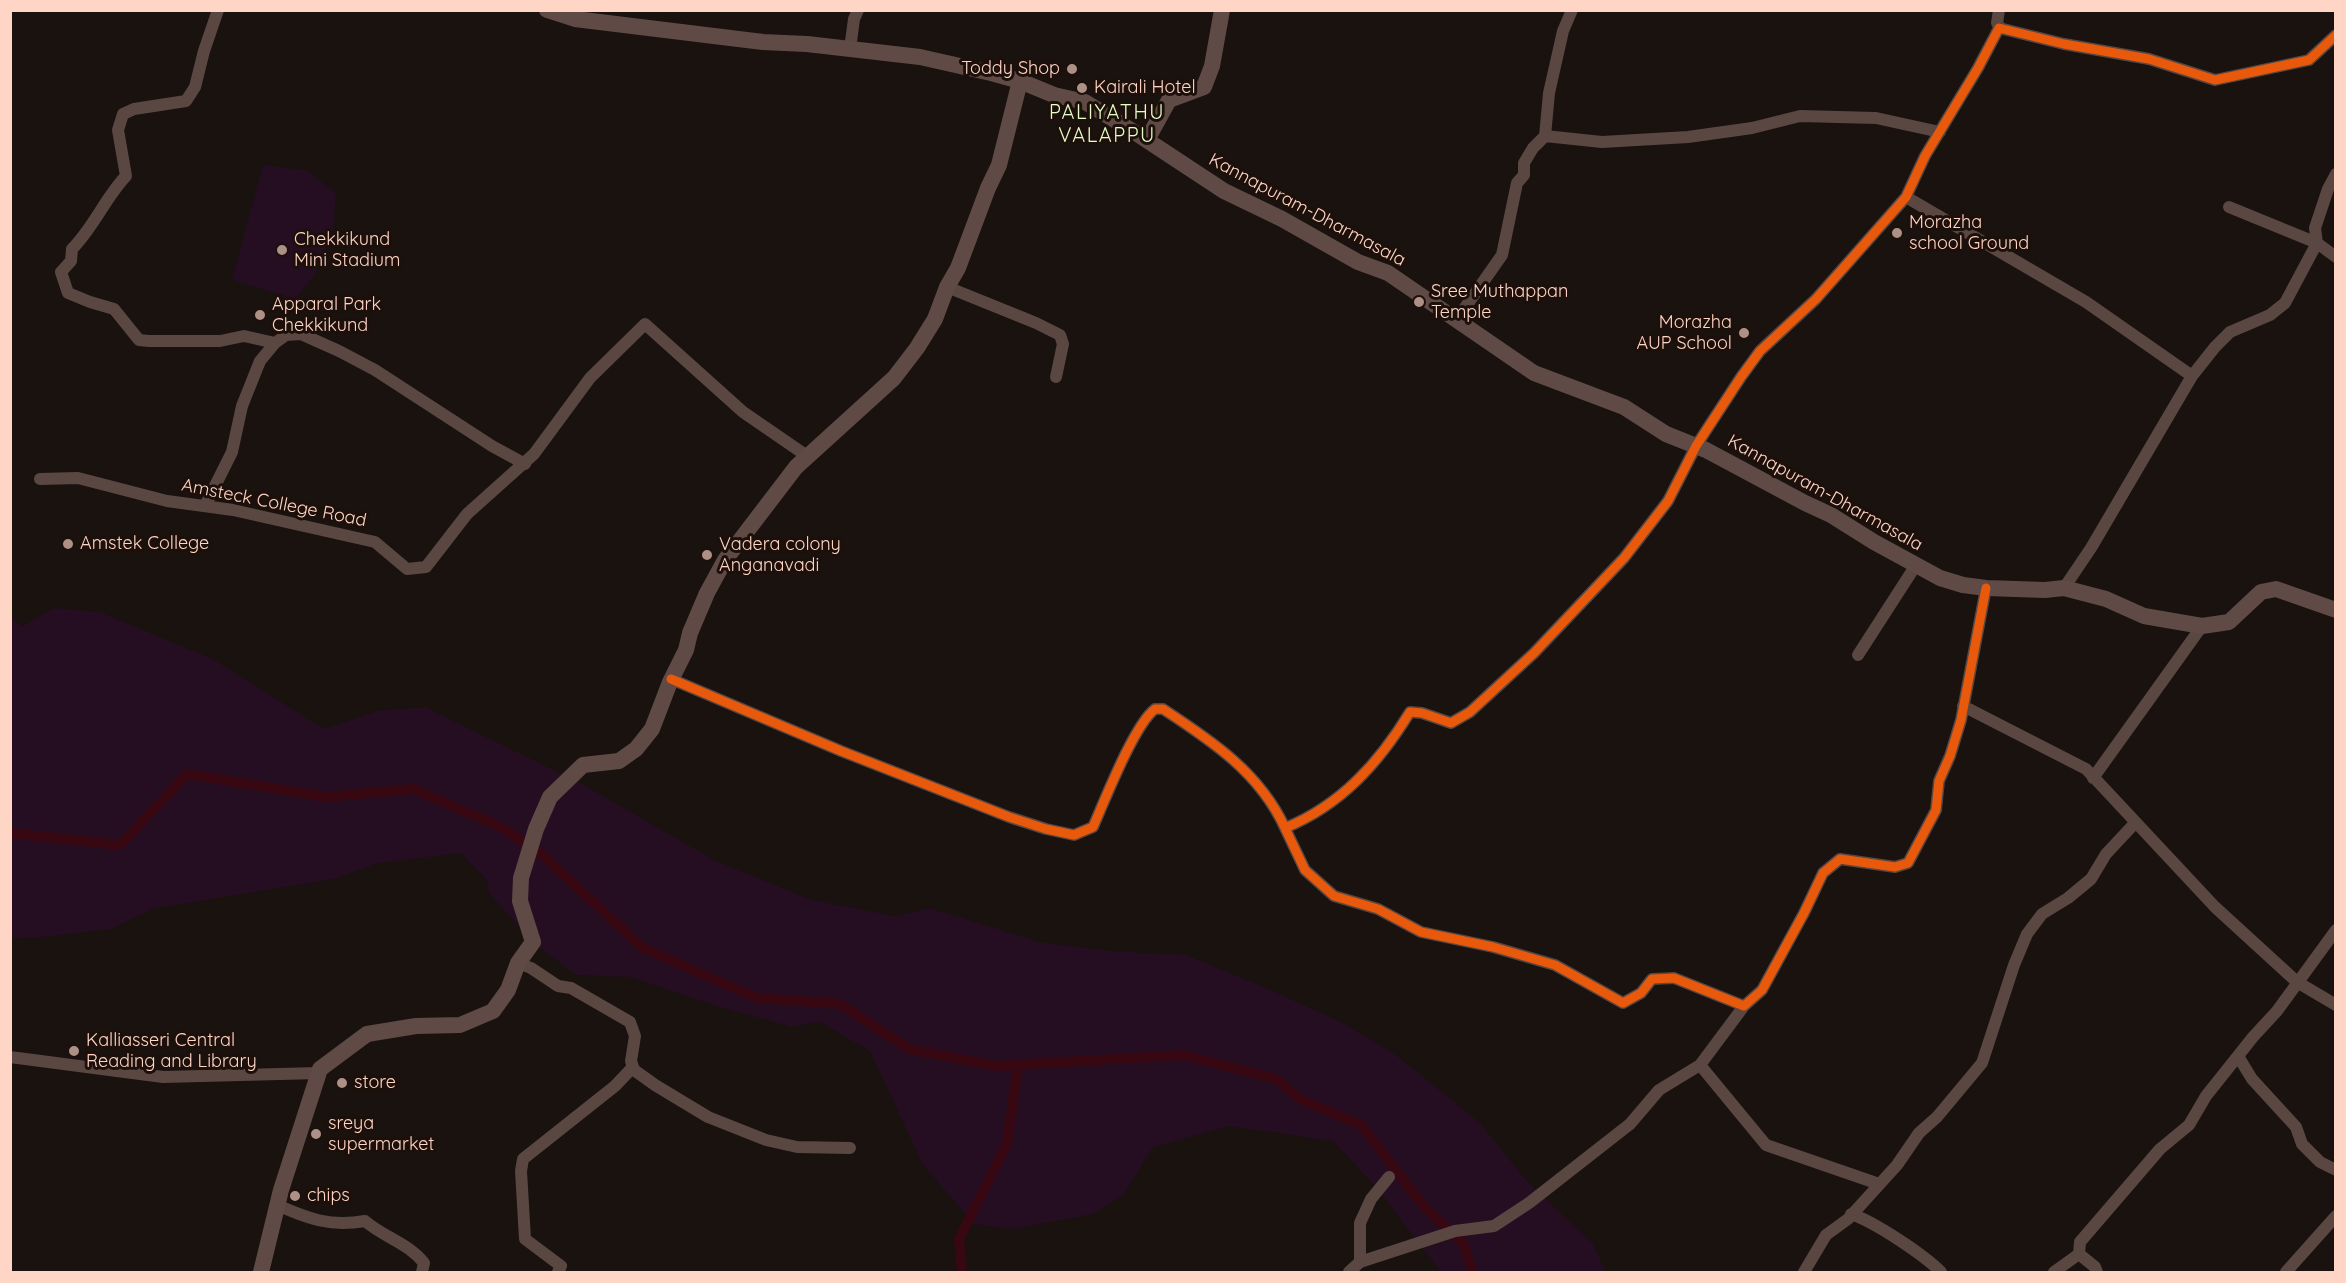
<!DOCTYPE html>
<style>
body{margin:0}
#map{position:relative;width:2346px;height:1283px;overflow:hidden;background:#19120f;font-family:Quicksand,sans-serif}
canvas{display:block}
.frame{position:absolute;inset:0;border:12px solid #ffd5c6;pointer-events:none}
</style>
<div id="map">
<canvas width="2346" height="1283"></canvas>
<div class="frame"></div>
</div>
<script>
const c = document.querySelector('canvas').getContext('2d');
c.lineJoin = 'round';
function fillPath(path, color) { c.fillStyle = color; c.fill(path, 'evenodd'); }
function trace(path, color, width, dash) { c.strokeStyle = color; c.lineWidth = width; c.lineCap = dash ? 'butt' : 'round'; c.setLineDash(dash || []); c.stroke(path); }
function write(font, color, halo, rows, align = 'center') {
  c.font = font + ' Quicksand,sans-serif'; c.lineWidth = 6; c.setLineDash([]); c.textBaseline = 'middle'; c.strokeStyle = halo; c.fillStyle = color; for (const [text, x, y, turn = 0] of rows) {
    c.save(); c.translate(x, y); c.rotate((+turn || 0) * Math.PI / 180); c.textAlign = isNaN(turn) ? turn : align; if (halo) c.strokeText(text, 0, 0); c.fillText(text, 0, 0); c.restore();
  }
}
const green = new Path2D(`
 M263,165L306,170L336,193L333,229L317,271L296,299L232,280Z
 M55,608L100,612L213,659L324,729L377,711L425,707L582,784L716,861L812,900L895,916L930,908L1040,942L1110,951L1186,955L1257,984L1339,1021L1395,1054L1480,1123L1525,1179L1593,1244L1606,1272H1441L1375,1186L1333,1141L1229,1126L1153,1147L1123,1195L1093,1214L1013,1229L974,1224L923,1165L870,1051L820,1022L792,1027L716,1006L631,977L576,975L533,942L489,893L487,880L461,853L378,863L334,879L155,908L111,929L43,937L11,938L10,617L22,626Z`);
const canal = new Path2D(`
 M10,833L120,845L187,774L326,797L413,789L501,827L522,841
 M538,851L643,948L757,998L840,1004L909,1049L996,1066L1184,1055L1276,1079L1300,1099L1361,1125L1425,1208L1464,1244L1472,1272
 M962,1272L959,1239L1007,1143L1018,1065`);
const street = new Path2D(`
 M218,10L204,51L195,87L186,101L134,109L123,114L118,130L126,176C105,198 94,227 72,249L71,261L61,272L68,293L90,302L114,309L139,340L149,341H220L244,336L275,343L286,335L301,334L339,351L375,370L492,446L525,464
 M1999,10L1997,23L2001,29
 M850,49L854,19L858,10
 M1545,136L1602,142L1688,137L1752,128L1800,116L1876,118L1940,132
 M1906,197L2086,302L2192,376
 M2229,207L2317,243L2336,257
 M947,287L1036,323L1060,335L1063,344L1056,377
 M1457,319L1502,255L1517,183L1524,175V163L1533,148L1545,136L1549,93L1563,31L1572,10
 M40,479L78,478L167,501L233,510L375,542L407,569L426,567L467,514L534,454L590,378L645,324L743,412L807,456
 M205,506L232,452L242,406L260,361L275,343
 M2064,588L2091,548L2192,376L2215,347L2230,332L2270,315L2285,303L2317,243L2315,228L2328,189L2336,174
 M1858,655L1916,565
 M671,679L841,751L1009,817L1046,829L1074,835L1093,827C1105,800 1134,725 1155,709H1163C1212,741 1260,773 1285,828C1341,805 1379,763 1410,712L1422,713L1451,723L1470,712L1534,653L1624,558L1668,501L1696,446L1741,377L1760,351L1816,299L1906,197L1925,156L1978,68L1999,28L2064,44L2149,59L2215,80L2309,60L2336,35
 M1963,706L2086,769L2215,907L2297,982L2336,1005
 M2093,778L2202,626
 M1285,828L1305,870L1334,896L1378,909L1421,932L1493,947L1555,965L1623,1003L1641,993L1652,979L1674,978L1744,1006L1762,990L1804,913L1823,873L1840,859L1895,867L1908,863L1936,810L1939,781L1950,756L1961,720L1986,588
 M518,963L531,968L558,986L571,988L630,1022L635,1036L631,1061L634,1070L655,1085L708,1117L766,1140L797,1147L850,1148
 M2238,1056L2252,1079L2296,1127L2302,1144L2320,1162L2336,1170
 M10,1057L163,1077L319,1073
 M1700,1065L1766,1145L1879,1184
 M277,1205C309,1219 330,1227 365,1221C385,1238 408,1243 424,1263L422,1272
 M1851,1214C1875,1222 1924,1255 1941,1272
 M1360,1262V1223L1371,1199L1389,1177
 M558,1272L561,1266L525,1239L521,1171L523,1159L615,1086L633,1067
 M1349,1272L1360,1262L1455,1231L1494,1226L1529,1203L1630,1124L1659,1090L1700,1065L1744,1006
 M1804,1272L1826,1235L1848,1219L1897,1165L1919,1133L1937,1117L1982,1063L2014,965L2027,934L2042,914L2068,898L2091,879L2106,854L2135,823
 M2054,1272L2079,1254
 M2097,1272L2095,1267L2079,1254L2080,1242L2160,1149L2189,1125L2206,1096L2253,1037L2277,1011L2336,930
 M2286,1272L2336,1216`);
const secondary = new Path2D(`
 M547,10L575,19L763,42L807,44L920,57L991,73L1020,81L1054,95L1085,102L1139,135L1224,191L1282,219L1358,262L1388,273L1534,373L1624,407L1666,434L1706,450L1805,503L1831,515L1874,542L1940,578L1963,585L1986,588L2045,590L2064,588L2106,599L2144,616L2202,626L2229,622L2261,592L2276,589L2336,610
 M1147,140L1169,100L1204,87L1212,66L1222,10
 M261,1272L281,1190L320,1069L367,1034L416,1026L460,1025L493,1011L508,990L518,963L533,942L520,901L521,878L536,829L550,797L583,765L619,761L636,749L652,729L670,682L686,650L690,633L707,593L725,560L796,467L894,378L917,348L935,319L947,287L958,268L988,188L999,165L1020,81`);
const cycleway = new Path2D(`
 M671,679L841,751L1009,817L1046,829L1074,835L1093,827C1105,800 1134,725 1155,709H1163C1212,741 1260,773 1285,828C1341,805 1379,763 1410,712L1422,713L1451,723L1470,712L1534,653L1624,558L1668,501L1696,446L1741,377L1760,351L1816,299L1906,197L1925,156L1978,68L1999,28L2064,44L2149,59L2215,80L2309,60L2336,35
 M1285,828L1305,870L1334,896L1378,909L1421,932L1493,947L1555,965L1623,1003L1641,993L1652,979L1674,978L1744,1006L1762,990L1804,913L1823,873L1840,859L1895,867L1908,863L1936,810L1939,781L1950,756L1961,720L1986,588`);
const markers = [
 [1072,69,6,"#ae9186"],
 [1082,88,6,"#ae9186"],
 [1897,233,6,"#ae9186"],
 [282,250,6,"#ae9186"],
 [1419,302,6,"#ae9186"],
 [260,315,6,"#ae9186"],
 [1744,333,6,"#ae9186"],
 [68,544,6,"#ae9186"],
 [707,555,6,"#ae9186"],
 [74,1051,6,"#ae9186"],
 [342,1083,6,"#ae9186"],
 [316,1134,6,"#ae9186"],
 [295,1196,6,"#ae9186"]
];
const poiNames = [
 ["Toddy Shop",1060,69,"right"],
 ["Kairali Hotel",1094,88],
 ["Morazha",1909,223],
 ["school Ground",1909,244],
 ["Chekkikund",294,240],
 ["Mini Stadium",294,261],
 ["Sree Muthappan",1431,292],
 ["Temple",1431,313],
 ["Apparal Park",272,305],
 ["Chekkikund",272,326],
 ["Morazha",1732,323,"right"],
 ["AUP School",1732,344,"right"],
 ["Amstek College",80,544],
 ["Vadera colony",719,545],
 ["Anganavadi",719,566],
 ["Kalliasseri Central",86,1041],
 ["Reading and Library",86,1062],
 ["store",354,1083],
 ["sreya",328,1124],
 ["supermarket",328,1145],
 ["chips",307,1196]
];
const streetNames = [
 ["Kannapuram-Dharmasala",1307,210,28],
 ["Kannapuram-Dharmasala",1825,493,29],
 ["Amsteck College Road",274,503,11]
];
const neighbourhoodNames = [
 ["PALIYATHU",1107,113],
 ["VALAPPU",1107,136]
];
fillPath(green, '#250e21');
trace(canal, '#370712', 10);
trace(street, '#5a4742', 12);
trace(secondary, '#604a46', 16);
trace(cycleway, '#e8590c', 9);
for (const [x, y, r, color] of markers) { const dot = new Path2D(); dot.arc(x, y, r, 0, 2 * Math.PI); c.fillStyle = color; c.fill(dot); trace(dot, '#1d100b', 2); }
write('18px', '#ffd5c6', '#1d100b', poiNames, 'left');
write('18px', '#ffd5c6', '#1d100b', streetNames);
c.letterSpacing = '1.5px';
write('20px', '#e4ffc8', '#1d100b', neighbourhoodNames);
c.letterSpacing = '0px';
</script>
